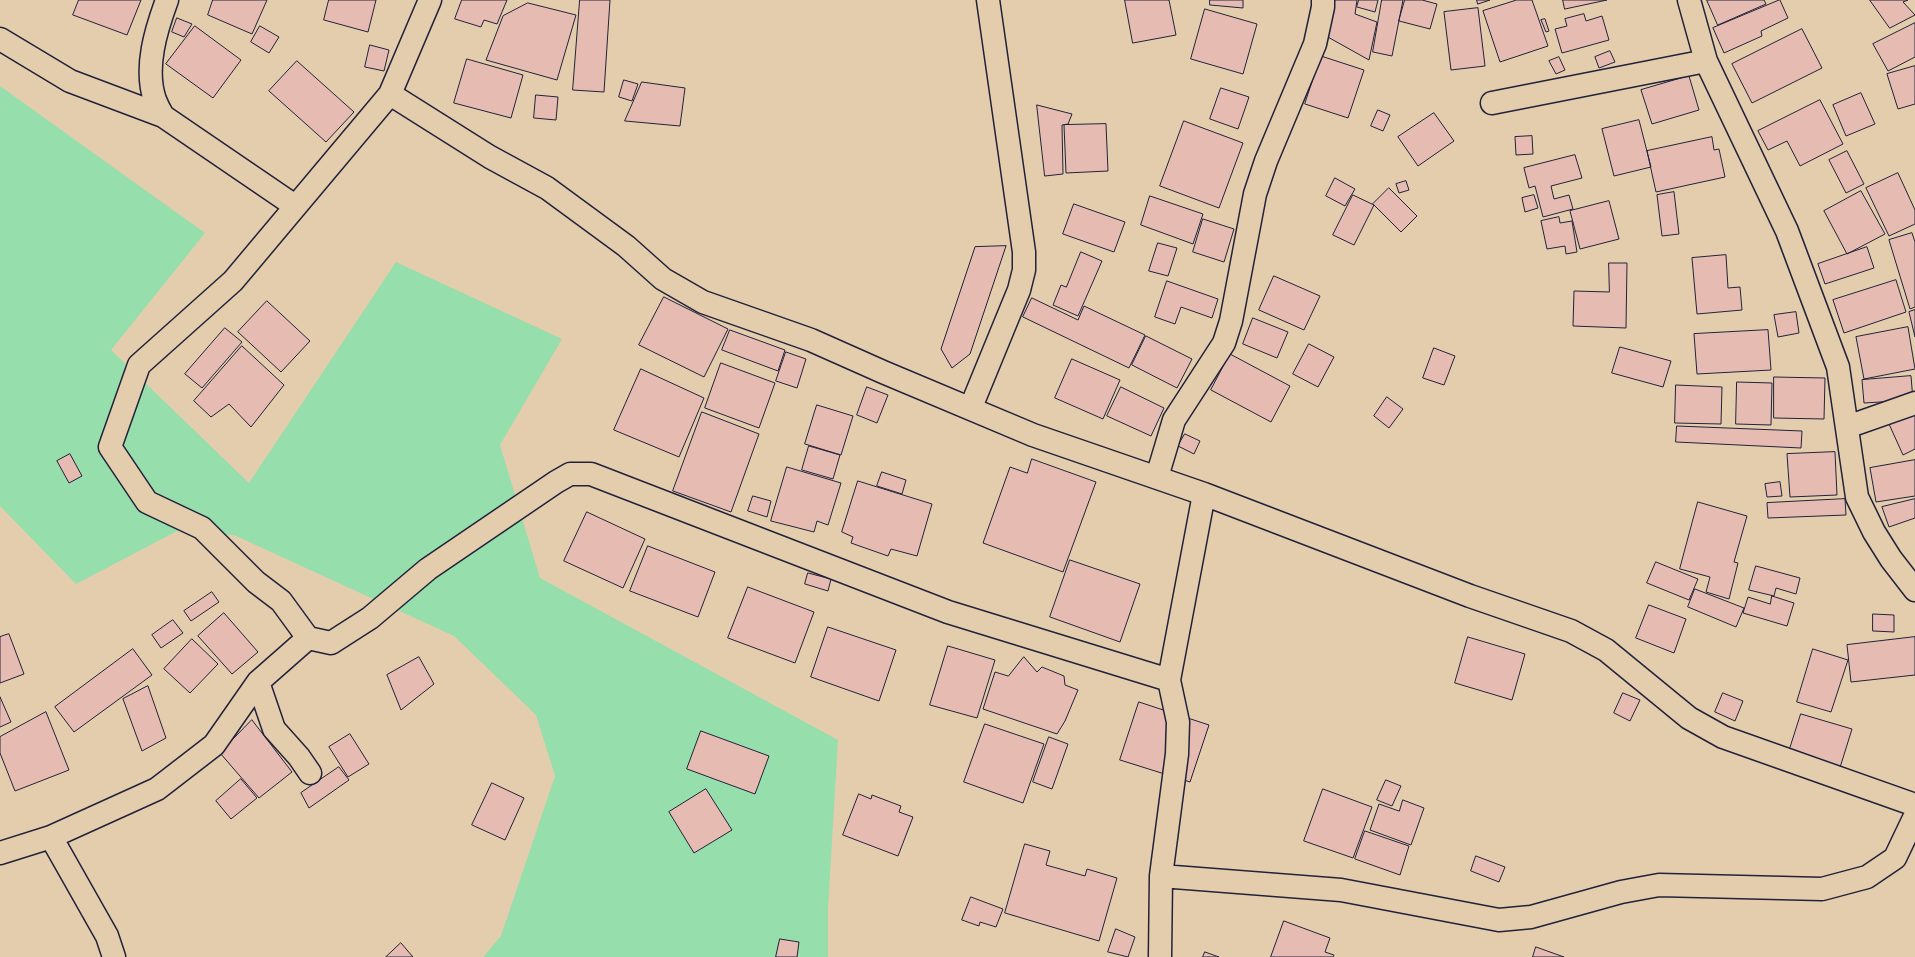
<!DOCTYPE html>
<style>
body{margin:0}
canvas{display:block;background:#e3cdac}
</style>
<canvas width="1915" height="957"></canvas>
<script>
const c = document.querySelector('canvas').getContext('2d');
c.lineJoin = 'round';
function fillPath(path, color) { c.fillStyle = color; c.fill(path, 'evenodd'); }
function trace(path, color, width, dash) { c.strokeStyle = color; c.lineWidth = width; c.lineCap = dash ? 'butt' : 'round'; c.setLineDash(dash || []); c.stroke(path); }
const green = new Path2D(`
 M0,86L205,233L111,350L249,483L396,262L562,339L500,445L540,578L838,740L828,908V957H483L501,936L555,776L536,715L454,636L234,535L177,531L76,584L0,506Z`);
const building = new Path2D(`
 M79,0H141L127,35L73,15Z
 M213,0H267L252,34L208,15Z
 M329,0H376L368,32L324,20Z
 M462,0H507L497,24L484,20L481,27L455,19Z
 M580,0H610L604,92L573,90Z
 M1125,0H1169L1176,35L1133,43Z
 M1210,0H1243V8L1210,5Z
 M1331,0H1357L1355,14L1377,22L1369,60L1326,36Z
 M1359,0H1378L1375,12L1357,7Z
 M1382,0H1403L1392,56L1373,52Z
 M1405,0H1422L1437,4L1430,29L1399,21Z
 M1477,0H1490L1478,4Z
 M1517,0H1532L1548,46L1500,62L1483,11Z
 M1563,0H1607L1565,9Z
 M1707,0H1764L1766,4L1718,25Z
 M1780,0L1788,18L1761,31L1762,36L1724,53L1713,28Z
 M1870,0H1908L1903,2L1915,15L1890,28Z
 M528,3L576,15L557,80L486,60L503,16Z
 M1478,8L1485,66L1451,70L1444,12Z
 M1205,9L1257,24L1243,74L1191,59Z
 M1584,14L1586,21L1602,16L1609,40L1562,53L1555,29L1567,26L1565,19Z
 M177,18L192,24L184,37L172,32Z
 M1545,19L1549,31L1546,32L1541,20Z
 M1915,23V57L1888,71L1873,44Z
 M195,26L241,60L213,98L166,64Z
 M260,26L279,37L269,53L251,42Z
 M1802,29L1822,68L1752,103L1732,64Z
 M370,45L389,50L384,71L365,67Z
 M1610,51L1615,62L1599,68L1595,57Z
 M1321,56L1364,70L1348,118L1305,104Z
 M1559,57L1565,70L1556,74L1549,61Z
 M467,59L523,75L511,118L454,103Z
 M297,61L354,112L326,142L269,91Z
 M1915,66V104L1898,109L1887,74Z
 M1689,76L1699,110L1652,124L1641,90Z
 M624,80L638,84L632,101L619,97Z
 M642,82L685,88L680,126L625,121Z
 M1221,88L1249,97L1238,129L1210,119Z
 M1861,93L1875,124L1846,136L1833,105Z
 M536,95L558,97L556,120L534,118Z
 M1820,100L1843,144L1800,166L1787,141L1768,150L1758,131Z
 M1037,105L1072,114L1068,124L1062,125L1063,174L1045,176Z
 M1378,110L1390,115L1383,131L1371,126Z
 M1434,113L1454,141L1418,166L1398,137Z
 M1639,120L1651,167L1614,176L1602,129Z
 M1184,121L1243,143L1219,208L1160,186Z
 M1106,124L1108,171L1066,173L1064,125Z
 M1532,136L1533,154L1516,155L1515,137Z
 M1712,137L1714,150L1719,149L1725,177L1656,192L1647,151Z
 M1847,151L1864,184L1846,193L1829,160Z
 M1575,155L1582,178L1551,186L1554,199L1569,195L1573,209L1543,217L1535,186L1529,188L1524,168Z
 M1898,173L1915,210V224L1889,236L1866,188Z
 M1335,178L1355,189L1345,206L1326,196Z
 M1406,181L1409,190L1399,193L1396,184Z
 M1389,188L1417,216L1401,232L1373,204Z
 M1861,191L1885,234L1847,254L1824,211Z
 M1674,192L1679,234L1662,236L1657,195Z
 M1353,195L1374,205L1354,245L1333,235Z
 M1534,195L1538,208L1525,212L1522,198Z
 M1150,196L1203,214L1193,244L1141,225Z
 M1609,201L1619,239L1580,249L1570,211Z
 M1074,204L1125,222L1114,252L1063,234Z
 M1559,217L1560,223L1572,221L1577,252L1566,254L1565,246L1547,249L1541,221Z
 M1203,219L1234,229L1224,262L1193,252Z
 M1912,233L1915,242V307L1910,309L1889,240Z
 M1158,243L1177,248L1168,276L1149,271Z
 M1006,246L970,354L952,368L941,349L975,247Z
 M1867,247L1874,268L1825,284L1818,264Z
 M1081,252L1102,261L1078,316L1053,305L1061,285L1066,287Z
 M1726,255L1728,288L1740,287L1742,310L1697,314L1692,258Z
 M1609,263H1627L1626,328L1573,326L1574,291L1609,292Z
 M1274,276L1320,296L1304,330L1259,310Z
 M1896,280L1906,312L1844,333L1833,300Z
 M1167,281L1218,299L1212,318L1181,307L1175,324L1155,317Z
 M664,297L728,329L704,377L639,345Z
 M1032,298L1078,320L1084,306L1145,335L1129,368L1023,317Z
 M267,301L310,341L281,372L238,332Z
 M1915,310V337L1909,312Z
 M1796,312L1799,333L1778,337L1774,315Z
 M1253,318L1288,332L1277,358L1243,344Z
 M1908,327L1915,369L1864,379L1856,337Z
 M225,328L242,342L202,388L185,374Z
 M730,330L785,350L778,371L722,350Z
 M1768,330L1771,370L1697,374L1694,334Z
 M1146,336L1192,359L1177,388L1132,365Z
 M1309,344L1334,357L1318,387L1293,374Z
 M242,346L284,385L251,427L229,404L211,417L194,401Z
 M1620,347L1671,361L1663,387L1612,373Z
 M1434,348L1455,356L1444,385L1423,378Z
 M786,352L806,359L797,388L776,381Z
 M1230,354L1290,386L1271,422L1211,390Z
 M1072,359L1120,380L1103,419L1055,398Z
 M721,363L775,383L759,428L705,408Z
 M641,369L704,398L679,457L614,430Z
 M1911,376L1913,400L1864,403L1862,380Z
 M1774,377L1825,378L1824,419L1774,418Z
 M1737,382L1772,383L1771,425L1736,424Z
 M1676,385L1722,387L1721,424L1675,423Z
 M867,387L888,395L877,423L857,415Z
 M1121,387L1164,408L1151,436L1107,416Z
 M1387,397L1403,409L1389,428L1374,416Z
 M817,405L853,416L841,455L805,444Z
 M702,412L759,434L731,512L673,491Z
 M1915,413V449L1903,455L1889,424Z
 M1677,426L1802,431L1801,448L1676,442Z
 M1185,434L1200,441L1194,454L1178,446Z
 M809,446L840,455L833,479L802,470Z
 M1835,452L1837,495L1790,497L1787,454Z
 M70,454L82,476L69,483L57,461Z
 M1032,459L1096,482L1063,572L983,543L1010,467L1027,473Z
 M1915,460V496L1876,502L1870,468Z
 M787,467L841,483L828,525L817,521L814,532L771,521Z
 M882,472L906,480L902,494L877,486Z
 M858,481L932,504L917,556L891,549L888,556L851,543L853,537L842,532Z
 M1780,482L1782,496L1767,497L1765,484Z
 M753,496L771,501L767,517L748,511Z
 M1845,499L1846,515L1768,518L1767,503Z
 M1915,499V518L1889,527L1882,507Z
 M1698,502L1747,516L1734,562L1738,563L1729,599L1706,592L1710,577L1680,569Z
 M587,512L645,539L623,588L564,561Z
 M648,546L715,572L698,617L630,591Z
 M1070,560L1140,584L1120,642L1050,617Z
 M1656,562L1698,579L1689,600L1647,583Z
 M1756,566L1800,578L1796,594L1776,588L1774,596L1749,590Z
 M808,573L831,579L828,591L805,584Z
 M748,587L814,612L795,663L728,638Z
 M1695,589L1744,608L1736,627L1688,607Z
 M212,592L219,602L191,621L184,611Z
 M1772,596L1794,603L1787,626L1743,613L1748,597L1770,604Z
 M1649,605L1686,619L1674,653L1636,638Z
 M224,613L258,652L232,674L198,636Z
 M1873,614L1894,615V632L1873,631Z
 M173,620L183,633L161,648L152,635Z
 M828,627L896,650L879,701L811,677Z
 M9,634L24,674L0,683V637Z
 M1468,637L1525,654L1512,700L1455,683Z
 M1915,637V675L1851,682L1847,645Z
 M192,639L218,664L190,693L164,669Z
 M948,646L995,660L977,718L930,705Z
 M133,649L152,675L74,732L55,707Z
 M1813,649L1848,660L1831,712L1797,702Z
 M419,657L434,684L401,710L387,675Z
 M1024,657L1037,672L1042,667L1064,676L1065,685L1078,690L1065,721L1057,734L983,709L995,672L1008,676Z
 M148,686L166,738L142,751L123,699Z
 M1623,693L1640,700L1630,721L1614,713Z
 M1723,693L1743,701L1735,721L1715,712Z
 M0,697L11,722L0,727Z
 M1139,702L1209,725L1190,782L1120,760Z
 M46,712L69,770L15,791L0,753V737Z
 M1801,714L1852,729L1838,774L1787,758Z
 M252,720L292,772L259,798L220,753Z
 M985,724L1044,744L1023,803L964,782Z
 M701,731L769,756L755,794L687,769Z
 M350,734L369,764L348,777L329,747Z
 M1049,737L1068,744L1052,789L1033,782Z
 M339,767L349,780L309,808L301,793Z
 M241,779L257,798L231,819L216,801Z
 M1386,780L1401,786L1392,806L1377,800Z
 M492,783L524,798L505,840L472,825Z
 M706,789L732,830L694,853L669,812Z
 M1323,789L1372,807L1353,858L1304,841Z
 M859,794L871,799L872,795L901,806L899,812L913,817L898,856L843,835Z
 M1403,800L1424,808L1411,845L1370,830L1379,804L1399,811Z
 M1365,831L1409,846L1400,875L1355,859Z
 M1025,844L1050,851L1046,865L1085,876L1087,869L1117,878L1099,941L1005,913Z
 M1476,856L1505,867L1499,882L1471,871Z
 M971,897L1003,909L996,927L980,922L979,926L962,920Z
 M1284,921L1330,938L1325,952L1334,955L1333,957H1271Z
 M1116,929L1135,937L1128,957L1108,952Z
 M780,939L799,942L797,957H776Z
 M401,943L413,957H386Z
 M1536,947L1564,957H1533Z
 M1205,952L1219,957H1203Z`);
const minor = new Path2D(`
 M167,0C156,30 144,68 155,100C157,105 160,111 163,116L295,206
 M1689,0L1706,61L1787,231L1838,367L1857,497L1874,532L1891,559L1915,590
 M0,39L70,81L163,116
 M390,94L490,157L547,188L626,246L663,279L703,302L811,340L883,372L1033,435L1204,494L1470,596L1571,631L1606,650L1689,718L1723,737L1915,805
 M1492,103L1706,61
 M971,407L1019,290L1024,270V252L988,0
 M1847,427L1915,403
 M1157,477L1174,420L1224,343L1231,321L1255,194L1266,161L1315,44L1323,7V0
 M308,638L331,643L370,618L428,569L556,482L570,474H591L948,612L1169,680
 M258,682L274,729L299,757L310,773
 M51,837L107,936L114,957
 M0,853L51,837L157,789L214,745L258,682L308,638L281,601L256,582L202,528L147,502L110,447L139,365L233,281L390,94L430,0
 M1161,876L1341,890L1499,920L1531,917L1621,892L1659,885L1822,889L1867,877L1895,858L1915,816
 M1160,957L1161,876L1177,754L1178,722L1169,680L1204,494`);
fillPath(green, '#96deac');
fillPath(building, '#e6bcb2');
trace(building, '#22223b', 1);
trace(minor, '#22223b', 25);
trace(minor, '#e3cdac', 22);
</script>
